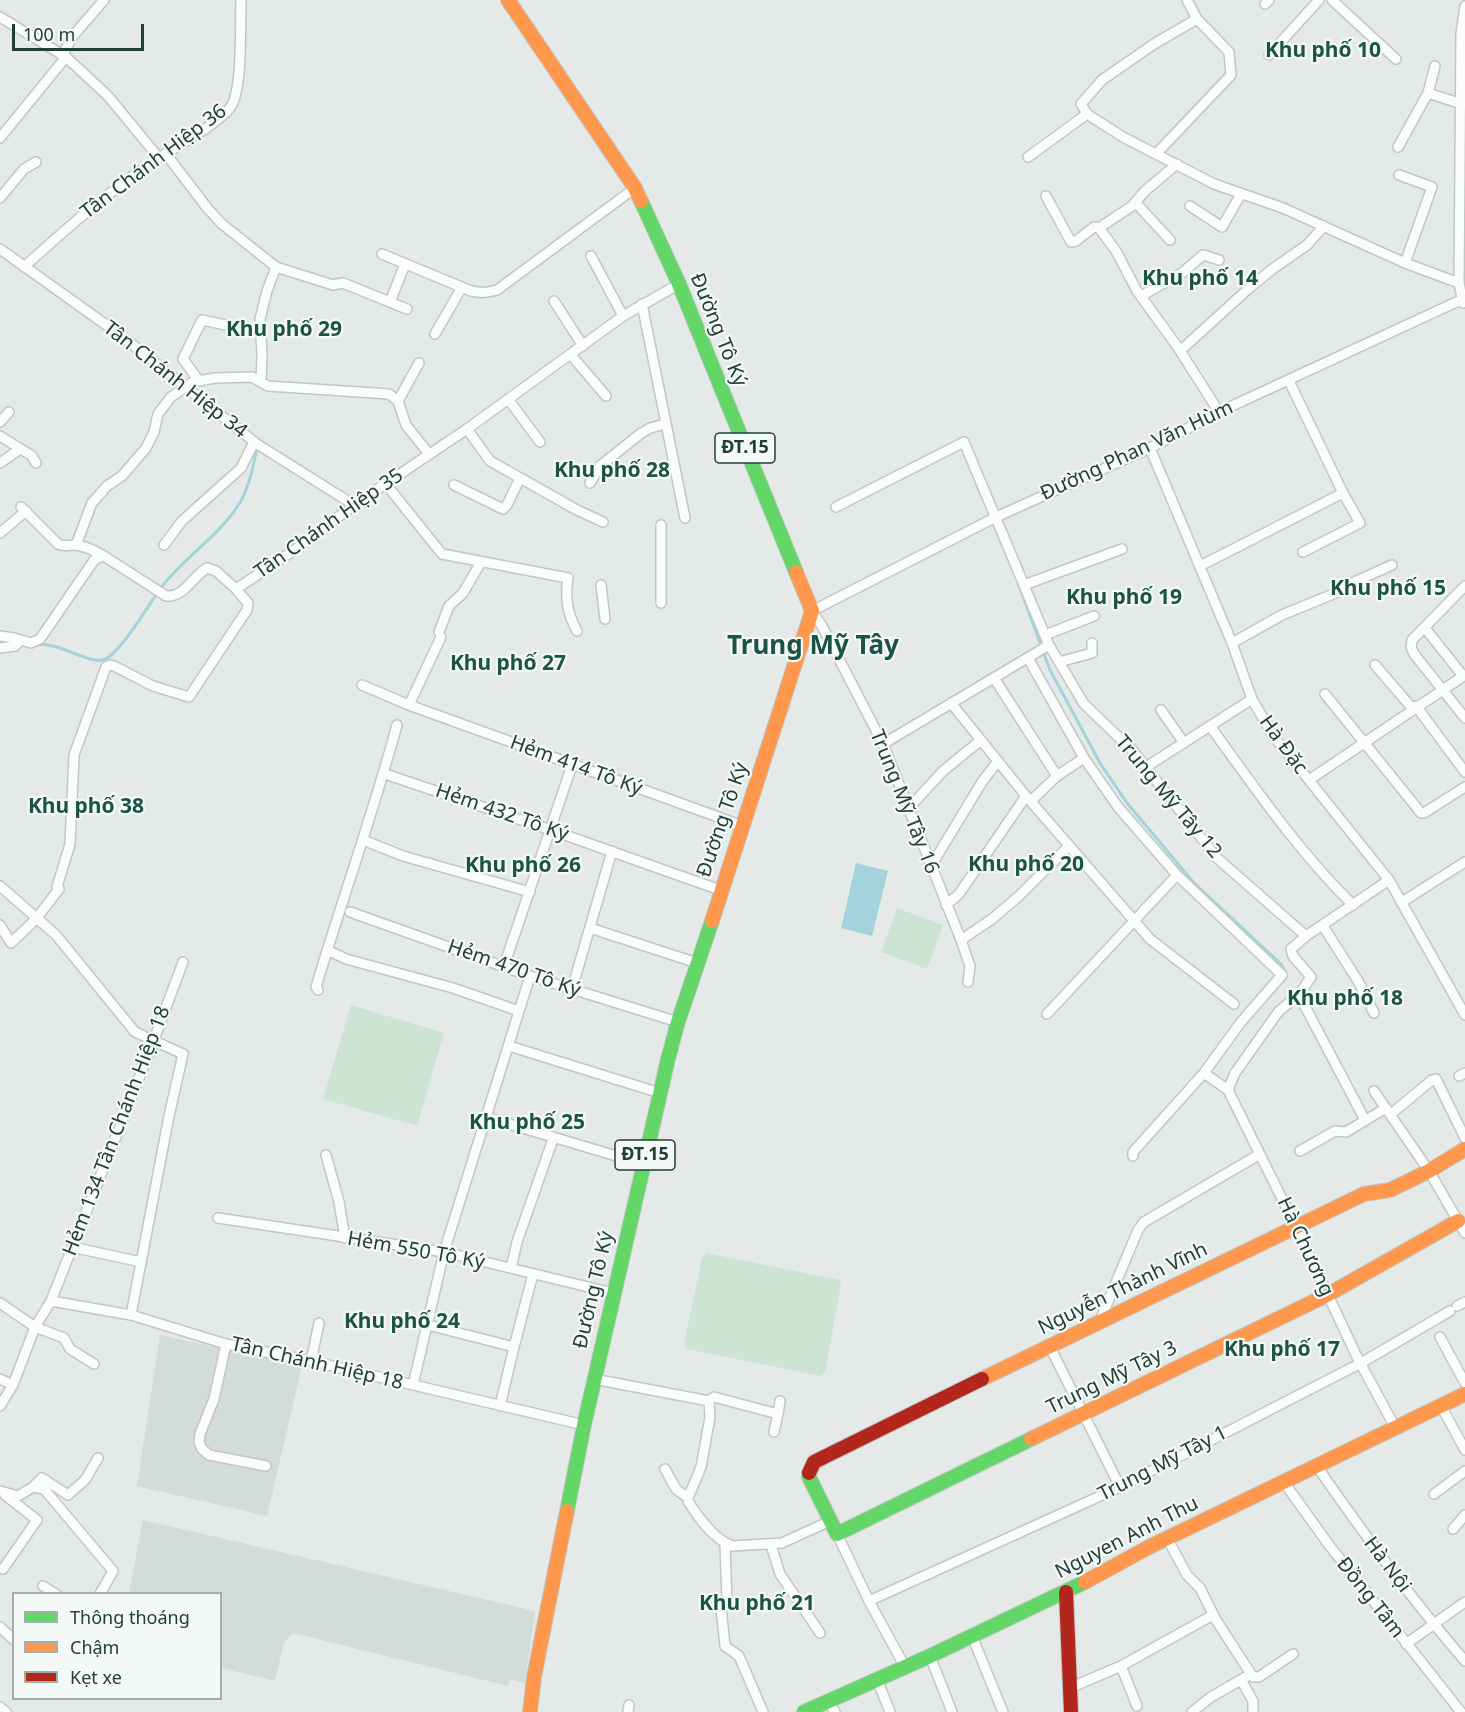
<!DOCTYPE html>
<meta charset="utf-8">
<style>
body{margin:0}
#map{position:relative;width:1465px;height:1712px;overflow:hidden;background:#e5eae8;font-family:"Noto Sans",sans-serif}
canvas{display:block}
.legend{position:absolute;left:12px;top:1592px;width:210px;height:108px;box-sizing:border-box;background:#f3f9f6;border:2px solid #9fafaa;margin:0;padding:8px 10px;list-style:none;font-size:18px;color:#213f37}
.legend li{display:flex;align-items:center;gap:12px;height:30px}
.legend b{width:30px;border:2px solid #9fafaa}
.scale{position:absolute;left:12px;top:24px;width:132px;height:27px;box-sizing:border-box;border:3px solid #213f37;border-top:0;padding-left:8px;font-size:18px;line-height:21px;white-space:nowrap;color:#213f37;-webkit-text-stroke:4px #f3f9f6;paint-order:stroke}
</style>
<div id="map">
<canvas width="1465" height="1712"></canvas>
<ul class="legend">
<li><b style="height:8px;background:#63d668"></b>Thông thoáng</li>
<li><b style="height:8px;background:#ff974d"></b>Chậm</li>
<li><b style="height:8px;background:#b3261e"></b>Kẹt xe</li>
</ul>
<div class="scale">100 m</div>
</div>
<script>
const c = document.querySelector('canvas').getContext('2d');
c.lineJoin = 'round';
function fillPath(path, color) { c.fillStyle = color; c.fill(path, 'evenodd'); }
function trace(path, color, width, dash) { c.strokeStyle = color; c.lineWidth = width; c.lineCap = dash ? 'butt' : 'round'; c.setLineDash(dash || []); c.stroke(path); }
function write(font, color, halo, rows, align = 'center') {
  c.font = font + ' "Noto Sans",sans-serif'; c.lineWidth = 4.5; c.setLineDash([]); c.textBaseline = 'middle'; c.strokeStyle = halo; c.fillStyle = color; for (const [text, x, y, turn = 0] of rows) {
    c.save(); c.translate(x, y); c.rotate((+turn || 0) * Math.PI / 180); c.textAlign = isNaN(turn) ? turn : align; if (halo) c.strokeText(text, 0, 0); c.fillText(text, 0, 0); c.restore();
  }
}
const built = new Path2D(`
 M160,1335L302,1366L267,1516L137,1486Z
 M143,1520L535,1611L525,1683L510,1679L508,1686L293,1633L284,1642L275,1681L221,1668L220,1594L129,1593Z`);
const green = new Path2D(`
 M897,908L943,925L927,969L881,952Z
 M351,1005L444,1033L417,1126L323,1099Z
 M707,1253L839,1280L841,1284L825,1373L820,1376L686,1349L684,1344L702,1258Z`);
const water = new Path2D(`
 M856,863L888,871L872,936L841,928Z`);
const stream = new Path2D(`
 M1018,583L1050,670L1100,763L1127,803L1194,883L1281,964L1285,972
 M36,645C58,641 88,664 103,660C119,656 149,604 160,589C184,557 221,535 241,501C250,484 253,466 257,448`);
const street = new Path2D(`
 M1332,0L1396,59
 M1265,4L1269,0
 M0,17L66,57L108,96L159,158
 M1197,19L1154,44L1102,80L1081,104L1087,114L1123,137L1214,184L1283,208L1405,263L1459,283
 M63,55L72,37L104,0
 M1269,55L1319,0
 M1428,93L1435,66
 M0,138L66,57
 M1398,147L1428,93L1462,104
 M1157,153L1231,75L1229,52L1197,19L1187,0
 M166,154L208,209L222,224L276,267L333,285L343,283L407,309
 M1028,157L1087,114
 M1399,175L1432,187L1405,263
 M1046,196L1071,242L1076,241L1094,227L1099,228L1132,206L1145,191L1177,164
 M0,198L24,169L36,162
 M1135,202L1170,240
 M1190,206L1222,227L1241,194
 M1099,228L1116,251L1137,291L1177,346L1219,412
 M0,249L123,337L257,444L354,505
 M382,254L471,291C481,293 487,293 497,290L635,188
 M591,256L623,316
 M24,267C67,228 111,189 159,158C179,145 216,125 230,108C243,92 240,23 241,0
 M1141,296L1182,273L1203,255L1219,260
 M554,301L583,346
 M390,302L405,264
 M1463,303L1459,283L1461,34L1465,6
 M642,304L685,518
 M435,334L462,287
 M1180,351L1247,290L1271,270L1307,245L1324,226
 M571,355L606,396
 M199,381L183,359L202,320L226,325
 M1289,381L1343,493L1360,523L1303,552
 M261,382L262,354L260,319L267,291L276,267
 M508,399L540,442
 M398,401L419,363
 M0,422L9,412
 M467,429L490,461L577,510L603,522
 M0,436L32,456L36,463
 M1150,448L1232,643L1252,699L1272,734L1389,880L1465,1015
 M0,463L20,449
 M385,483L442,554L568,578C565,598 567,613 577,631
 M590,483L600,466L640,434L650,428L665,424
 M454,485L503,509L507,505L520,478
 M21,507L58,544C64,547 67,545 74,545C84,545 95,551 104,556
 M836,507L964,442L1049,645L1084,704L1133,751L1217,858L1306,936L1389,880
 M0,533L26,511
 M76,545L92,503L107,486L122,476L146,448L154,432L158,414L171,397L193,382L215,378L252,377L268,386L389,394L398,401L406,425L429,454
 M164,545L182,521L241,468L254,442
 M1200,566L1343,493
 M601,585L605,619
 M1024,585L1122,549
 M1465,586L1412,640L1411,647L1414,654L1465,718
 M661,603V525
 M1425,628L1463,676
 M439,632L449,606L463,593L481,562
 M1045,635L1094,616
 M0,636L14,638L31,643L40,639L95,559L104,556L166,596C184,598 193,576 207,568L216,571L236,589L293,551L354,505L467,429L623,316L679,284
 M1232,643L1282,615L1338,592L1343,587L1392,565
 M0,648L15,646L21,640
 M1028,658L1084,758
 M1059,662L1092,653V643
 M1375,665L1413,709
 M994,678L1057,776L1031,801
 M362,685L409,705L743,826
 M1325,694L1421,813H1424L1465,787
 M951,703L1026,796L1150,939L1234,1004
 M409,705L441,637
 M1416,706L1465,772
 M1161,710L1184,743
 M1210,726C1255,788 1298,851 1353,905
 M883,744L1049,645
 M1146,767L1252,699
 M385,774L551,830L720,890
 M1057,776L1084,758L1118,807L1177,875L1282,975L1241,1022L1204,1073L1133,1152V1156
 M1309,780L1465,675
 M908,809L943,771L981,740
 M363,840L403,856L530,892
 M931,866L982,782L998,761
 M0,886L56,935L135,1032L183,1054L169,1116L131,1315
 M1402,902L1465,862
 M946,905L959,894L1026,796
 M350,912L530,976L678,1022
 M0,925L11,943L36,919L59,889L57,887L70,844L74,755L106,667L110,665L114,666L153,686L189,697L247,610L248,603L236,589
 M1323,926L1358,981L1374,1013
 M590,928L697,963
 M961,940L992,919L1019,896L1069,846
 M327,950L346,959L453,988L519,1011
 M504,966L572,765
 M968,982L970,966L961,940L883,744L822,626L812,611L996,517L1150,448L1219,412L1465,298
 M572,989L612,851
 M318,990L316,987C342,900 373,814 397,725
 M1299,995L1365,1120
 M1047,1014L1177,875
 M509,1046L660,1093
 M1204,1073L1228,1090L1296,1227L1358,1359L1396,1429
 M1459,1076L1465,1073
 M1228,1090L1235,1073L1279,1011L1299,995L1311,977L1293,956L1291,949L1306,936
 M1374,1091L1429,1171L1465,1233
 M1391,1114L1432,1080L1436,1079L1465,1138
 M486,1117L643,1164
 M1300,1151L1335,1131L1346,1132L1386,1108
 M326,1155L339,1202L345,1238
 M218,1218L444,1252L613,1293
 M72,1247L141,1262
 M511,1268L517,1242L553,1139
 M51,1301L131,1315L226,1344L311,1361L584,1425
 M0,1303L35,1327L64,1338L70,1349L94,1364
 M1457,1306L1465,1302
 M1100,1321L1138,1230L1144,1222L1260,1154
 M428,1325L514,1347L500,1406
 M1440,1337L1465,1383
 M226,1344L214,1399L200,1434L199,1442L202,1449L209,1455L266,1466
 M514,1347L533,1274
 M1050,1347L1120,1487
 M311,1361L319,1323
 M0,1379L13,1385
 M594,1379L709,1401L710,1417L701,1467L688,1498V1501C698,1517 713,1539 732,1546L782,1543L830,1521
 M413,1385L444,1252L530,976
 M709,1401L714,1397L778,1414L774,1432
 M0,1406L13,1385L35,1327L51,1301L149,1053L183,962
 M1441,1406L1465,1450
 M778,1414L780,1401
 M1316,1465C1363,1533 1411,1599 1465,1661
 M665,1469L676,1489L688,1498
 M1283,1481L1329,1545L1461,1712
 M33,1487L42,1478L68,1495L85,1480L98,1458
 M0,1491L18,1496L33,1487L44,1489L113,1571L100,1594
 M1434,1494L1465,1471
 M1453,1529L1465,1515
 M837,1534L869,1601L905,1667
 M1167,1538L1187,1575L1200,1588L1216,1620L1251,1674L1211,1697L1192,1712
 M725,1544L727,1602L721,1608L725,1646L739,1656L763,1712
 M771,1545L780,1574L820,1633
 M3,1569L37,1520L5,1495
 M43,1586L56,1594
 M869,1601L1120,1487L1361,1363L1450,1311
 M0,1627L14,1640
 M972,1636L1003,1712
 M1406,1644L1465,1602
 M930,1656L952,1712
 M1251,1674L1253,1677H1259L1293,1654
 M877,1679L890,1712
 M1241,1680L1253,1701V1712
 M1070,1688L1121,1666
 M828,1701L835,1712
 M1137,1706L1121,1666L1213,1615
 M0,1707L6,1712
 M628,1712L629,1705`);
const fast = new Path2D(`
 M641,201L679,284L796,572
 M809,1473V1477L837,1534L1031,1439
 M567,1511L584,1425L668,1059L678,1022L712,921
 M804,1712L930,1656L1085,1582`);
const slow = new Path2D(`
 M508,0L635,188L641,201
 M712,921L812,611L796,572
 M982,1379L1364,1194L1390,1190L1429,1171L1465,1149
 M1031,1439L1327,1295L1458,1221
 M1085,1582L1149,1547L1465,1394
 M530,1712L534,1677L567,1511`);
const jam = new Path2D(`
 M809,1473L814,1462L982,1379
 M1066,1592L1071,1712`);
const shields = [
 [745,448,60],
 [645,1155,60]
];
const shieldNames = [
 ["ĐT.15",745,448],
 ["ĐT.15",645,1155]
];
const streetNames = [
 ["Tân Chánh Hiệp 36",154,162,-37],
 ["Đường Tô Ký",718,330,68],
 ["Tân Chánh Hiệp 34",175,380,38],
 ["Đường Phan Văn Hùm",1137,451,-25],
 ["Tân Chánh Hiệp 35",329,524,-35],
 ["Hà Đặc",1283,745,54],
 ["Hẻm 414 Tô Ký",576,766,20],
 ["Trung Mỹ Tây 12",1168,797,50],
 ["Trung Mỹ Tây 16",904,802,68],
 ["Hẻm 432 Tô Ký",502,813,19],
 ["Đường Tô Ký",723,820,-71],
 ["Hẻm 470 Tô Ký",514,969,19],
 ["Hẻm 134 Tân Chánh Hiệp 18",117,1131,-69],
 ["Hà Chương",1305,1247,65],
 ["Hẻm 550 Tô Ký",416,1251,10],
 ["Nguyễn Thành Vĩnh",1123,1289,-26],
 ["Đường Tô Ký",594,1290,-77],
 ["Tân Chánh Hiệp 18",317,1364,13],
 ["Trung Mỹ Tây 3",1112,1378,-26],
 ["Trung Mỹ Tây 1",1163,1464,-27],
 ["Nguyen Anh Thu",1127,1538,-27],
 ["Hà Nội",1387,1565,53],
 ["Đồng Tâm",1370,1598,52]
];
const neighbourhoodNames = [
 ["Khu phố 10",1323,51],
 ["Khu phố 14",1200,279],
 ["Khu phố 29",284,330],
 ["Khu phố 28",612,471],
 ["Khu phố 15",1388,589],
 ["Khu phố 19",1124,598],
 ["Khu phố 27",508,664],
 ["Khu phố 38",86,807],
 ["Khu phố 20",1026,865],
 ["Khu phố 26",523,866],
 ["Khu phố 18",1345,999],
 ["Khu phố 25",527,1123],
 ["Khu phố 24",402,1322],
 ["Khu phố 17",1282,1350],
 ["Khu phố 21",757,1604]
];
const districtNames = [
 ["Trung Mỹ Tây",813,647]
];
fillPath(built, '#d2dcd8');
fillPath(green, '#cde4d4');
fillPath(water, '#a4d3db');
trace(stream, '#a4d3db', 3);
trace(street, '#c2c7c5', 12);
trace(fast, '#c0c8c5', 16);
trace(slow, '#c0c8c5', 16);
trace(jam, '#c0c8c5', 16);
trace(street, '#fbfcfc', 9);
trace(fast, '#63d668', 14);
trace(slow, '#ff974d', 14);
trace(jam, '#b3261e', 14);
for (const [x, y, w] of shields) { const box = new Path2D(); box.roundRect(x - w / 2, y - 15, w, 30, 4.5); c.fillStyle = '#f3f9f6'; c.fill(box); trace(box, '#213f37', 1.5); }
write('bold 18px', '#213f37', null, shieldNames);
write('20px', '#213f37', '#f3f9f6', streetNames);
write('bold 21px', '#1c5346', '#f3f9f6', neighbourhoodNames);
write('bold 26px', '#1c5346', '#f3f9f6', districtNames);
</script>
